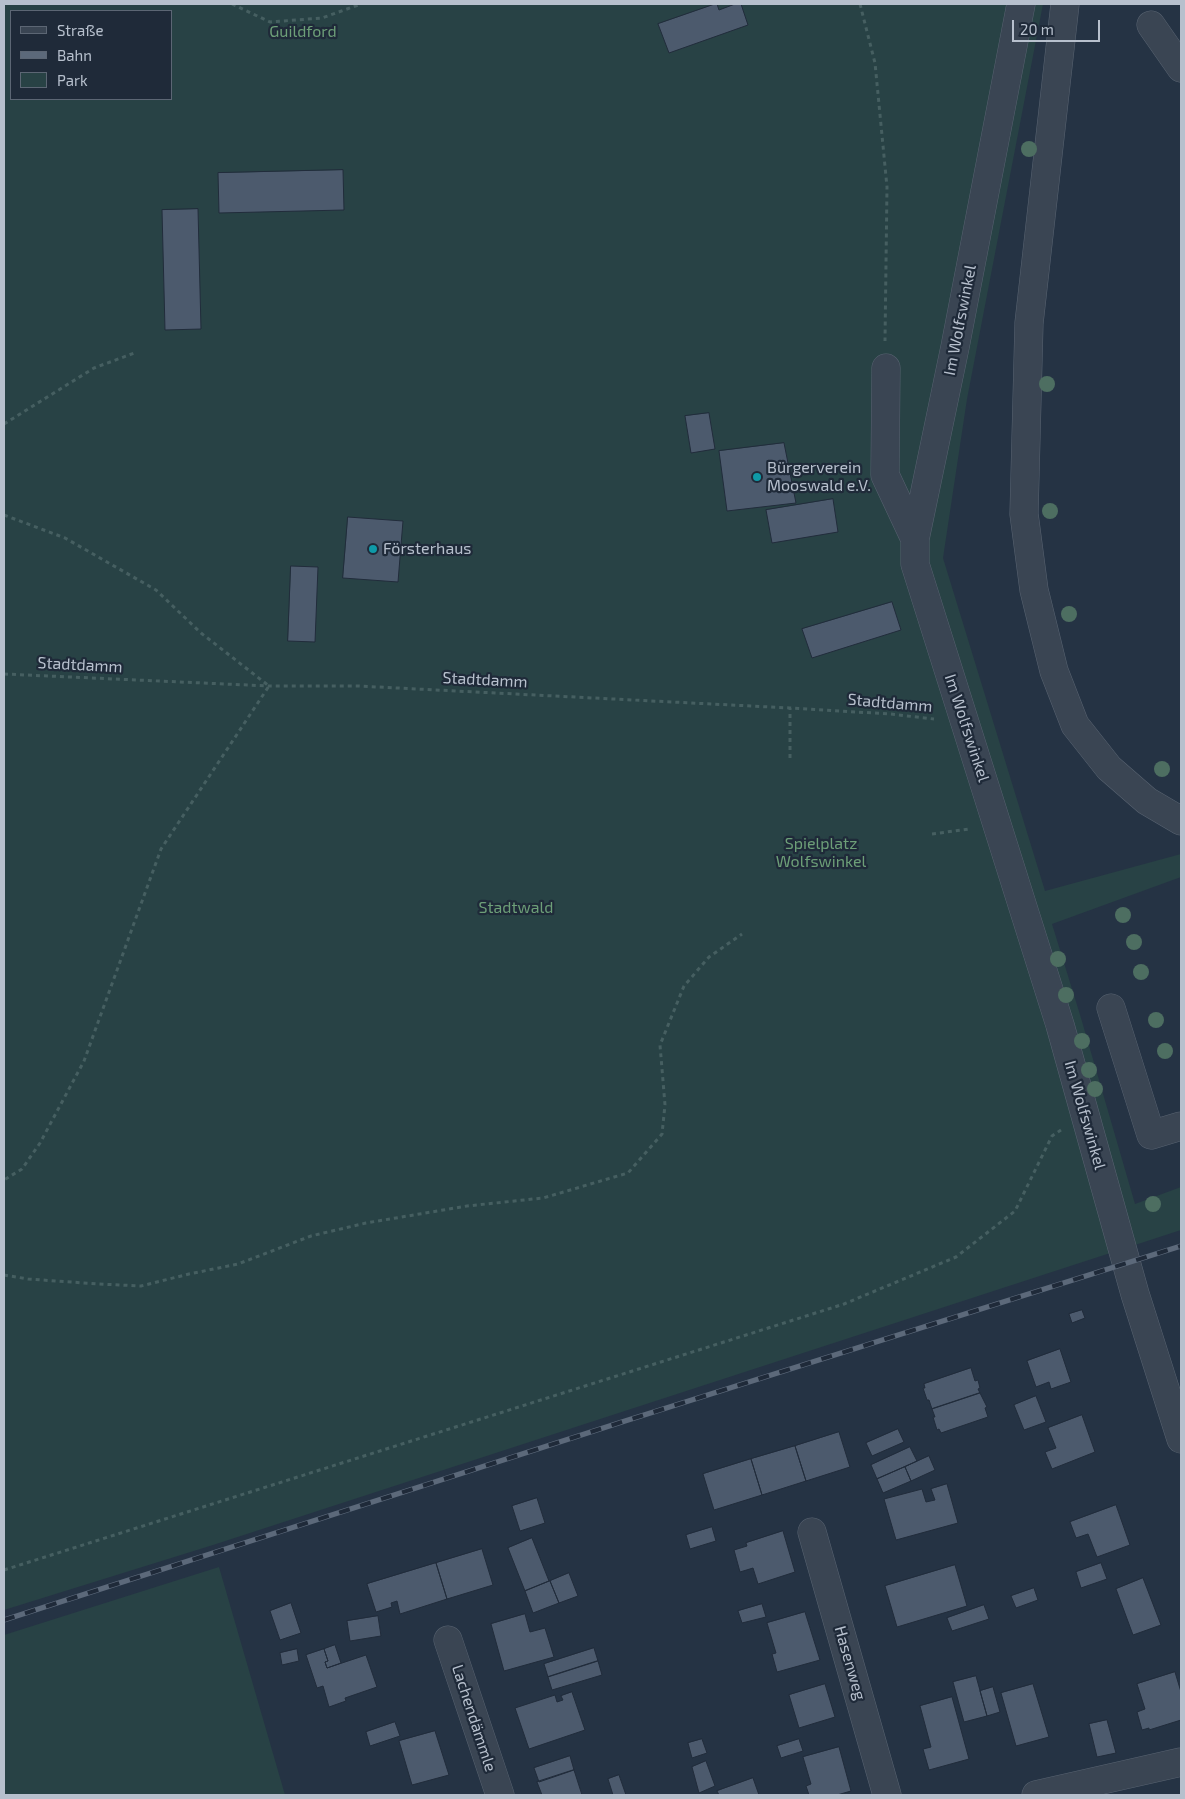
<!DOCTYPE html>
<meta charset="utf-8">
<style>
body{margin:0}
#map{position:relative;width:1185px;height:1799px;overflow:hidden;background:#253344;font-family:"Exo 2",sans-serif}
canvas{display:block}
.frame{position:absolute;inset:0;border:5px solid #b7c0cd;pointer-events:none}
.legend{position:absolute;left:10px;top:10px;width:162px;height:90px;box-sizing:border-box;background:#1f2a39;border:1px solid #5c6674;margin:0;padding:6px 9px;list-style:none;font-size:15px;color:#b7c0cd}
.legend li{display:flex;align-items:center;gap:10px;height:25px}
.legend b{width:25px;border:1px solid #5c6674}
.scale{position:absolute;left:1012px;top:20px;width:88px;height:22px;box-sizing:border-box;border:2px solid #b7c0cd;border-top:0;padding-left:6px;font-size:15px;line-height:18px;white-space:nowrap;color:#b7c0cd;-webkit-text-stroke:4px #1f2a39;paint-order:stroke}
</style>
<div id="map">
<canvas width="1185" height="1799"></canvas>
<div class="frame"></div>
<ul class="legend">
<li><b style="height:6px;background:#3a4553"></b>Straße</li>
<li><b style="height:6px;background:#5c697a"></b>Bahn</li>
<li><b style="height:14px;background:#284245"></b>Park</li>
</ul>
<div class="scale">20 m</div>
</div>
<script>
const c = document.querySelector('canvas').getContext('2d');
c.lineJoin = 'round';
function fillPath(path, color) { c.fillStyle = color; c.fill(path, 'evenodd'); }
function trace(path, color, width, dash) { c.strokeStyle = color; c.lineWidth = width; c.lineCap = dash ? 'butt' : 'round'; c.setLineDash(dash || []); c.stroke(path); }
function write(font, color, halo, rows, align = 'center') {
  c.font = font + ' "Exo 2",sans-serif'; c.lineWidth = 4.5; c.setLineDash([]); c.textBaseline = 'middle'; c.strokeStyle = halo; c.fillStyle = color; for (const [text, x, y, turn = 0] of rows) {
    c.save(); c.translate(x, y); c.rotate((+turn || 0) * Math.PI / 180); c.textAlign = isNaN(turn) ? turn : align; if (halo) c.strokeText(text, 0, 0); c.fillText(text, 0, 0); c.restore();
  }
}
const green = new Path2D(`
 M4,4H1043L967,399L943,558L1045,891L1181,854V877L1052,924L1081,1018L1135,1204L1181,1187V1230L213,1545L4,1610ZM11,11H171V99H11Z
 M219,1567L285,1795H4V1635Z`);
const building = new Path2D(`
 M715,4H717L719,10L735,4H741L748,25L669,53L658,24Z
 M343,170L344,210L219,213L218,173Z
 M198,209L201,329L165,330L162,210Z
 M709,413L715,449L691,453L685,416Z
 M784,443L796,503L727,511L719,451Z
 M833,499L838,532L772,543L766,510Z
 M348,517L403,521L398,582L343,578Z
 M291,566L318,567L315,642L288,641Z
 M892,602L901,630L812,658L802,629Z
 M1082,1310L1085,1318L1072,1323L1069,1314Z
 M1060,1349L1071,1382L1051,1389L1049,1382L1036,1387L1027,1361Z
 M971,1368L975,1381L978,1380L980,1388L978,1389L980,1393L932,1409L929,1400H927L923,1388H925L924,1384Z
 M980,1393L987,1407L985,1408L988,1417L941,1433L939,1429L937,1430L933,1417H935L932,1409Z
 M1036,1396L1046,1422L1024,1430L1014,1405Z
 M1082,1415L1095,1452L1052,1469L1045,1452L1056,1448L1048,1428Z
 M898,1429L904,1442L872,1456L866,1443Z
 M839,1432L850,1467L806,1481L795,1446Z
 M795,1446L806,1481L762,1495L751,1459Z
 M910,1447L917,1461L877,1479L871,1465Z
 M929,1456L935,1470L911,1481L905,1467Z
 M751,1459L762,1495L714,1510L703,1474Z
 M905,1467L911,1481L883,1493L877,1479Z
 M947,1484L958,1523L896,1540L884,1499L922,1489L926,1502L935,1500L931,1489Z
 M537,1498L545,1523L520,1531L512,1506Z
 M1116,1505L1130,1545L1097,1557L1088,1534L1076,1538L1070,1522Z
 M712,1527L716,1541L690,1549L686,1535Z
 M783,1531L795,1572L758,1584L753,1568L740,1572L734,1550L747,1546L746,1543Z
 M532,1538L549,1581L525,1591L508,1548Z
 M482,1549L493,1585L447,1599L436,1563Z
 M436,1563L447,1599L400,1614L397,1601L391,1603L392,1607L376,1612L367,1584Z
 M1101,1563L1107,1579L1081,1588L1076,1572Z
 M955,1565L967,1606L897,1627L885,1586Z
 M569,1573L578,1596L559,1603L550,1581Z
 M1143,1578L1161,1625L1133,1635L1116,1589Z
 M550,1581L559,1603L533,1613L525,1591Z
 M1034,1588L1038,1600L1016,1608L1011,1596Z
 M291,1603L301,1633L280,1640L270,1611Z
 M762,1604L766,1617L742,1623L738,1611Z
 M984,1605L989,1619L952,1631L947,1618Z
 M805,1612L820,1660L777,1672L772,1654L776,1653L767,1623Z
 M525,1614L530,1632L545,1628L554,1657L504,1671L491,1624Z
 M378,1616L381,1636L350,1641L347,1621Z
 M335,1645L341,1663L327,1668L325,1662L328,1661L324,1649Z
 M594,1648L598,1661L548,1677L544,1664Z
 M297,1649L299,1661L282,1665L280,1653Z
 M324,1649L328,1661L325,1662L327,1668L366,1655L377,1687L345,1698L346,1701L329,1707L323,1686L317,1688L306,1655Z
 M598,1661L602,1675L552,1690L548,1677Z
 M1175,1672L1181,1692V1720L1149,1730V1728L1142,1730L1137,1712L1145,1709L1137,1684Z
 M976,1676L987,1716L964,1722L953,1682Z
 M825,1684L835,1717L799,1728L789,1695Z
 M1033,1684L1049,1737L1016,1746L1001,1693Z
 M993,1687L1000,1712L987,1716L980,1691Z
 M572,1692L585,1730L529,1749L515,1708L555,1695L557,1702L563,1700L561,1696Z
 M952,1697L969,1759L929,1770L923,1749L931,1747L920,1706Z
 M1107,1720L1116,1753L1097,1757L1089,1724Z
 M395,1722L400,1736L370,1746L366,1732Z
 M435,1731L449,1775L412,1785L399,1741Z
 M702,1739L707,1753L692,1758L688,1743Z
 M799,1739L803,1751L781,1758L777,1746Z
 M839,1747L851,1791L837,1795H809L806,1786L811,1784L803,1757Z
 M570,1756L574,1770L539,1782L534,1768Z
 M706,1761L715,1786L699,1793L692,1767Z
 M574,1770L582,1795H542L537,1782Z
 M619,1775L626,1795H613L608,1779Z
 M753,1778L759,1795H719L717,1791Z`);
const path = new Path2D(`
 M232,4L270,22L322,18L361,4
 M860,4L875,63L887,187L885,341
 M4,424L94,368L137,352
 M4,515L65,538L156,590L201,633L269,686L161,849L84,1061L40,1143L22,1169L4,1180
 M4,674L269,686H358L790,708L890,714L934,719
 M790,758V708
 M932,834L969,829
 M4,1275L28,1279L99,1284L141,1286L189,1274L238,1264L311,1236L366,1223L467,1206L543,1198L628,1173L662,1134L665,1105L660,1045L684,986L709,957L742,934
 M4,1570L844,1304L956,1257L1015,1211L1052,1136L1061,1130`);
const minor = new Path2D(`
 M1021,4L955,347L915,539V564L1060,1025L1135,1294L1181,1439
 M1065,4L1029,323L1024,514L1034,590L1054,671L1075,725L1109,768L1147,801L1181,821
 M1151,25L1181,68
 M886,368L885,475L915,539
 M1111,1008L1151,1135L1181,1126
 M812,1532L887,1795
 M448,1640L500,1795
 M1036,1795L1181,1762`);
const rail = new Path2D(`
 M4,1620L625,1421L1181,1246`);
const trees = [
 [1029,149],
 [1047,384],
 [1050,511],
 [1069,614],
 [1162,769],
 [1123,915],
 [1134,942],
 [1058,959],
 [1141,972],
 [1066,995],
 [1156,1020],
 [1082,1041],
 [1165,1051],
 [1089,1070],
 [1095,1089],
 [1153,1204]
];
const markers = [
 [757,477,5,"#0f9aa8"],
 [373,549,5,"#0f9aa8"]
];
const parkNames = [
 ["Guildford",303,32],
 ["Spielplatz",821,844],
 ["Wolfswinkel",821,862],
 ["Stadtwald",516,908]
];
const streetNames = [
 ["Im Wolfswinkel",960,320,-79],
 ["Stadtdamm",80,665,3],
 ["Stadtdamm",485,680,3],
 ["Stadtdamm",890,703,5],
 ["Im Wolfswinkel",967,728,72],
 ["Im Wolfswinkel",1085,1115,74],
 ["Hasenweg",850,1663,74],
 ["Lachendämmle",474,1718,72]
];
const poiNames = [
 ["Bürgerverein",767,468],
 ["Mooswald e.V.",767,486],
 ["Försterhaus",383,549]
];
fillPath(green, '#284245');
fillPath(building, '#4c5a6d');
trace(building, '#212c3b', 1);
trace(minor, '#586371', 29);
trace(path, '#465f61', 3, [4, 4]);
trace(minor, '#3a4553', 28);
trace(rail, '#5c697a', 5.5);
trace(rail, '#1f2a39', 4, [11]);
c.fillStyle = '#4d6e61';
for (const [x, y] of trees) { c.beginPath(); c.arc(x, y, 8, 0, 2 * Math.PI); c.fill(); }
for (const [x, y, r, color] of markers) { const dot = new Path2D(); dot.arc(x, y, r, 0, 2 * Math.PI); c.fillStyle = color; c.fill(dot); trace(dot, '#1f2a39', 2); }
write('16px', '#6d9f78', '#1f2a39', parkNames);
write('16px', '#b7c0cd', '#1f2a39', streetNames);
write('16px', '#b7c0cd', '#1f2a39', poiNames, 'left');
</script>
